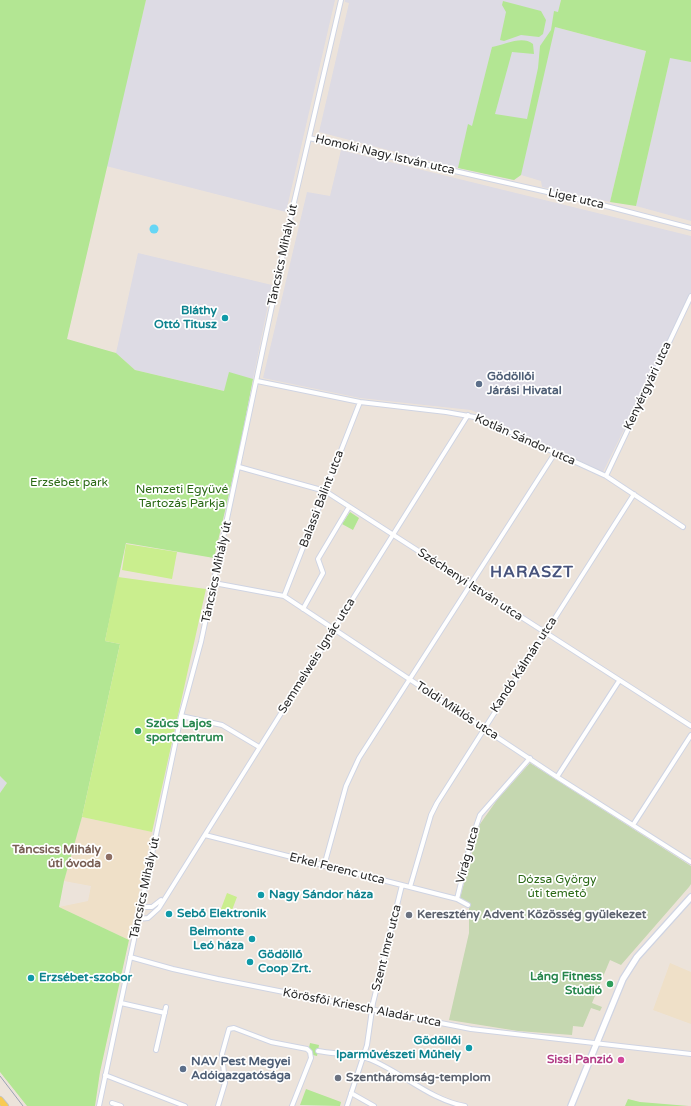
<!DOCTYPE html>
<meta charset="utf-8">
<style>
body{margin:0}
canvas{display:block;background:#ece3da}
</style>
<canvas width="691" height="1106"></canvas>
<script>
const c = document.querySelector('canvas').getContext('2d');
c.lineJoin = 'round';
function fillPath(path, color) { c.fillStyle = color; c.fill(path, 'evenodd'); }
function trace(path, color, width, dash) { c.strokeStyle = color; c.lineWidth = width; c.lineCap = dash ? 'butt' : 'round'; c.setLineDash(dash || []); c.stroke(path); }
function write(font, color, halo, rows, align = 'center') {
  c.font = font + ' "Varela Round",sans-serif'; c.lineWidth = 3.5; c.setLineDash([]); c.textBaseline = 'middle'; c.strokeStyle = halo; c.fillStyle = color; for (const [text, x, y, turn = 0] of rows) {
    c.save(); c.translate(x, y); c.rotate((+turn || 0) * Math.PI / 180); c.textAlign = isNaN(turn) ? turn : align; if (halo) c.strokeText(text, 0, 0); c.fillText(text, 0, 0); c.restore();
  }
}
const industrial = new Path2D(`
 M146,0H335L286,212L106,166Z
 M345,0H561L555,27L646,51L610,202L542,187L541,181L521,175L514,180L437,163L319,132L349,3L345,2Z
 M670,57L691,62V221L636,206Z
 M341,150L691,236V293L603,472L471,410L360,398L263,378L307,192L330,196Z
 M138,253L272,285L253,379L229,373L225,391L135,370L116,353Z
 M0,776L7,783L0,793Z`);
const education = new Path2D(`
 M82,817L152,832L129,940L59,907L88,901L91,886L64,881Z
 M670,963L691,972V1024L653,1010Z`);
const green = new Path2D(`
 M0,0H146L67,339L116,353L135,370L224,391L229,372L253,379L239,451L214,558L126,543L105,641L120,644L82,817L64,881L59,907L129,940L100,1072L95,1106H27L0,1072V793L7,783L0,776Z
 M561,0H691V62L670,58L636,206L610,202L646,51L555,27L521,175L514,180L458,168L468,124L472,126L492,47C505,45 522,35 533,44L534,54L512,52L495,114L527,119L538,68L540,46L551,30L554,11L558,12Z
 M503,1L541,11L546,20L543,34L539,37L521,35L504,41L500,40L506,12L502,5Z
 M350,512L359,518L353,530L342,524Z
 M310,1043L319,1045L317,1056L313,1055L309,1048Z
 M306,1089L341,1102L340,1106L300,1105Z
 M628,1099L640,1102L689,1106H625Z`);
const cemetery = new Path2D(`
 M530,763L691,866V884L689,887L621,965L610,960L592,1003L602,1007L600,1011L591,1008L583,1027L573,1026L572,1035L518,1031L449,1020L469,933V904L460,898L480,824L497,800Z`);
const pitch = new Path2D(`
 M126,544L177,552L172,579L122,570Z
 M118,577L206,589L152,832L82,817L120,644L105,641Z
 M227,893L237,897L229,918L219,914Z`);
const water = new Path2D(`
 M149.5 229a4.5 4.5 0 1 1 9 0a4.5 4.5 0 1 1-9 0Z`);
const minor = new Path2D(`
 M309,138L587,201L691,228
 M257,381L360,402L446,412L480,418L606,476L683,527
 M239,467L325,491L691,726
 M606,476L691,296
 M214,583L284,596L557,777L691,862
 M284,596L360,402
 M303,609L323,573L318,559L349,507
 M181,716L222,725L259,747
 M557,777L619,681
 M633,825L691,735
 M205,835L457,899L468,905
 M324,866L346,786L359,758L555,453
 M410,887L431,815L437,803L634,494
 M457,899L471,841L480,815L530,758
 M141,907H152L161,900
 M138,919L148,918L159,908L468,415
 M130,957L173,969L218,979L471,1029L691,1054
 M121,1003L165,1013
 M156,1050L166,1007
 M318,1051C334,1054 354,1054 369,1059C402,1072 430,1100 465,1106
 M105,1075L185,1106
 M351,1093L374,1106
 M112,1103L121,1106
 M99,1106L181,716L201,642L292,211L341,0
 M218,1106L225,1083L222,1054L229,1029L234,1028L271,1042L307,1049L310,1052L311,1058L292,1106
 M347,1106L367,1045L373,1003L402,885`);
const secondary = new Path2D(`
 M571,1106L623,979L637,957L691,897`);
const primary = new Path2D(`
 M0,1100L5,1106`);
const tram = new Path2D(`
 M0,1076L23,1106`);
const markers = [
 [225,318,4,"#0f9aa8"],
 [479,384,4,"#5c6f8a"],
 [138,731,4,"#2e9e5b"],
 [109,857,4,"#8d6e63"],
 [261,895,4,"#0f9aa8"],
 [169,914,4,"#0f9aa8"],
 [409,915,4,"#6b7280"],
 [252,939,4,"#0f9aa8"],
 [250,962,4,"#0f9aa8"],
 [31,978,4,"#0f9aa8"],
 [610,984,4,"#2e9e5b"],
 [469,1048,4,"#0f9aa8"],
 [621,1060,4,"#d1479c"],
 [183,1069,4,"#5c6f8a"],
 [338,1078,4,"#6b7280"]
];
const streetNames = [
 ["Homoki Nagy István utca",385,155,13],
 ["Liget utca",576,199,13],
 ["Táncsics Mihály út",283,255,-78],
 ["Kenyérgyári utca",648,386,-65],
 ["Kotlán Sándor utca",525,440,24],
 ["Balassi Bálint utca",322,499,-69],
 ["Táncsics Mihály út",217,572,-78],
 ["Széchenyi István utca",470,585,33],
 ["Semmelweis Ignác utca",317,656,-58],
 ["Kandó Kálmán utca",524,665,-57],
 ["Toldi Miklós utca",457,711,33],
 ["Virág utca",468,855,-75],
 ["Erkel Ferenc utca",337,869,14],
 ["Táncsics Mihály út",145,888,-78],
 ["Szent Imre utca",387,948,-76],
 ["Körösfői Kriesch Aladár utca",362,1008,11]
];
const cultureNames = [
 ["Bláthy",217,311,"right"],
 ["Ottó Titusz",217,325,"right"],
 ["Nagy Sándor háza",269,895],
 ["Sebő Elektronik",177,914],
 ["Belmonte",244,932,"right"],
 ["Leó háza",244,946,"right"],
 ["Gödöllő",258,955],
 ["Coop Zrt.",258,969],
 ["Erzsébet-szobor",39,978],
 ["Gödöllői",461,1041,"right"],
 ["Iparművészeti Műhely",461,1055,"right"]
];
const serviceNames = [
 ["Gödöllői",487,377],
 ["Járási Hivatal",487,391],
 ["NAV Pest Megyei",191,1062],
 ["Adóigazgatósága",191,1076]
];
const parkNames = [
 ["Erzsébet park",69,483],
 ["Nemzeti Együvé",182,490],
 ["Tartozás Parkja",182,504],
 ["Dózsa György",557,880],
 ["úti temető",557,894]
];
const leisureNames = [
 ["Szűcs Lajos",146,724],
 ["sportcentrum",146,738],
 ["Láng Fitness",602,977,"right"],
 ["Stúdió",602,991,"right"]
];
const educationNames = [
 ["Táncsics Mihály",101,850],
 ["úti óvoda",101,864]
];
const worshipNames = [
 ["Keresztény Advent Közösség gyülekezet",417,915],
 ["Szentháromság-templom",346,1078]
];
const hotelNames = [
 ["Sissi Panzió",613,1060]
];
const districtNames = [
 ["HARASZT",532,573]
];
fillPath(industrial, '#dddbe4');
fillPath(education, '#efe0c8');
fillPath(green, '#b3e693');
fillPath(cemetery, '#c5d7b0');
fillPath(pitch, '#caee8e');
fillPath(water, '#66d6f5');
trace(minor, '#cfd4e3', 6);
trace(secondary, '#cfd4e3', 8);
trace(primary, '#c3c3c3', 8);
trace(minor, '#fff', 4);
trace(secondary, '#fff', 5.5);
trace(primary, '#f8ca53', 6);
trace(tram, '#9ca1b5', 1);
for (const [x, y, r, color] of markers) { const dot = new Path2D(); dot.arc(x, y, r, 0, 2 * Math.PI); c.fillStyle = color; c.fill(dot); trace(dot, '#fff', 1.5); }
write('12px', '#292929', '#fff', streetNames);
write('bold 12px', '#0d838f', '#fff', cultureNames, 'left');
write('bold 12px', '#4e5e75', '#fff', serviceNames, 'left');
write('12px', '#2b6916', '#fff', parkNames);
write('bold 12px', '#27864d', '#fff', leisureNames, 'left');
write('bold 12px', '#785e54', '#fff', educationNames, 'right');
write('bold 12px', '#5b616d', '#fff', worshipNames, 'left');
write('bold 12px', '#b23c85', '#fff', hotelNames, 'right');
c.letterSpacing = '1px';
write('bold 16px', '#47537c', '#fff', districtNames);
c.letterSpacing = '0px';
</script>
